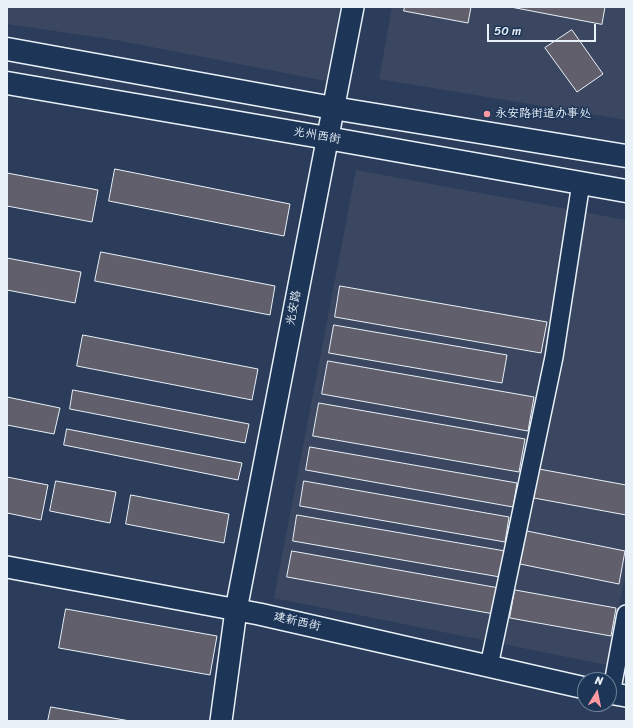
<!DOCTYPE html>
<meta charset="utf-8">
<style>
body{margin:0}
#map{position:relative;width:633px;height:728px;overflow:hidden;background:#2b3d5b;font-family:Sriracha,sans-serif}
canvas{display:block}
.frame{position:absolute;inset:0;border:8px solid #e8f1f8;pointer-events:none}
.north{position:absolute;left:577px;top:672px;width:40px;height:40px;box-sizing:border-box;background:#1d3557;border:1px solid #6e8097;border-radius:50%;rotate:10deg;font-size:11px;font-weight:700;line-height:16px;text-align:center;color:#e8f1f8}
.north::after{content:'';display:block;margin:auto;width:14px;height:18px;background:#ff9aa2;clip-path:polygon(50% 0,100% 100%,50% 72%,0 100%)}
.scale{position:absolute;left:487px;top:24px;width:109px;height:18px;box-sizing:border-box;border:2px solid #e8f1f8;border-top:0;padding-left:5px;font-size:12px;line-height:14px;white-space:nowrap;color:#e8f1f8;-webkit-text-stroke:3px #1d3557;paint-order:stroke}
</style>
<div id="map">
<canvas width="633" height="728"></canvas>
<div class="frame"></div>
<div class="north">N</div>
<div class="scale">50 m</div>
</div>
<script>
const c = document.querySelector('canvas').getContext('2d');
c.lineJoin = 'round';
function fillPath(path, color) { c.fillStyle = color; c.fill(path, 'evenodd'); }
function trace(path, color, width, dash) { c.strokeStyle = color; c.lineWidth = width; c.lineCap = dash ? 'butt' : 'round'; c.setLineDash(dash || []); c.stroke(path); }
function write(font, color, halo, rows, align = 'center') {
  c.font = font + ' Sriracha,"LXGW WenKai TC",sans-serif'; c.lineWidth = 3; c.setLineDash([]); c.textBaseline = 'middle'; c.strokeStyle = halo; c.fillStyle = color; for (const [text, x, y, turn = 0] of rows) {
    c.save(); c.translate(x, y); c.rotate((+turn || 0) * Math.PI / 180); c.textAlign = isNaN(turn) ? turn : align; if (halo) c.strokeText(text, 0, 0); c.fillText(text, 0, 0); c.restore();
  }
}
const built = new Path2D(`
 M7,7H340L326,81L116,40L7,24Z
 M392,7H626V120L379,79Z
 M356,170L626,220V571L607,665L274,598Z`);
const building = new Path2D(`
 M405,7H471L468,23L404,11Z
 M511,7H605L602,24Z
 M572,30L603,74L577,92L545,48Z
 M115,169L290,204L284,236L109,201Z
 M7,173L98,190L92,222L7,206Z
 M101,252L275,286L270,315L95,281Z
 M7,258L81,272L75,303L7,290Z
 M340,286L547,322L541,353L335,317Z
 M334,325L507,355L502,383L329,353Z
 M83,335L258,369L252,400L77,366Z
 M328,361L534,397L528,431L322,394Z
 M73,390L249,424L245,443L70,409Z
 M7,397L60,408L54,434L7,425Z
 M319,403L525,439L519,472L313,436Z
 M67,429L242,463L238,480L64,445Z
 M310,447L517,483L513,507L306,470Z
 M539,469L626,485V515L534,498Z
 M7,477L48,485L41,520L7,513Z
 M56,481L116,492L110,523L50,511Z
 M304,481L509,517L505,542L300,506Z
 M131,495L229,514L224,543L126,524Z
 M297,515L505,551L500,577L293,541Z
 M527,531L625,551L619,584L520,564Z
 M292,551L499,588L494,614L287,577Z
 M515,590L616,608L611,636L510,618Z
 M66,609L217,636L210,675L59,648Z
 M51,707L130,721H48Z`);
const minor = new Path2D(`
 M489,666L554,357L581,183
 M611,694L626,614`);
const tertiary = new Path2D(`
 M7,567L259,614L585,688
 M609,693L626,696
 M221,721L236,610L353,7`);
const secondary = new Path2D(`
 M7,49L333,108L626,156
 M7,83L327,138L626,191`);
const markers = [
 [487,114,4,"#ff9aa2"]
];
const poiNames = [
 ["永安路街道办事处",495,114]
];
const streetNames = [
 ["光州西街",317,136,10],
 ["光安路",294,308,-79],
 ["建新西街",297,622,13]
];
fillPath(built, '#3b4760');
fillPath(building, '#615f6b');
trace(building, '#e8f1f8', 1);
trace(minor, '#e8f1f8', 20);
trace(tertiary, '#e8f1f8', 24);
trace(secondary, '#e8f1f8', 25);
trace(minor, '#1d3557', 17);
trace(tertiary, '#1d3557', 21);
trace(secondary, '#1d3557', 22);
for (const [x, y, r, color] of markers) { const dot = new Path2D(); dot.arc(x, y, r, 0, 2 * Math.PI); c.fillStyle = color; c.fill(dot); trace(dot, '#1d3557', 1.5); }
write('12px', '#e8f1f8', '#1d3557', poiNames, 'left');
write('12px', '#e8f1f8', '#1d3557', streetNames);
</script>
